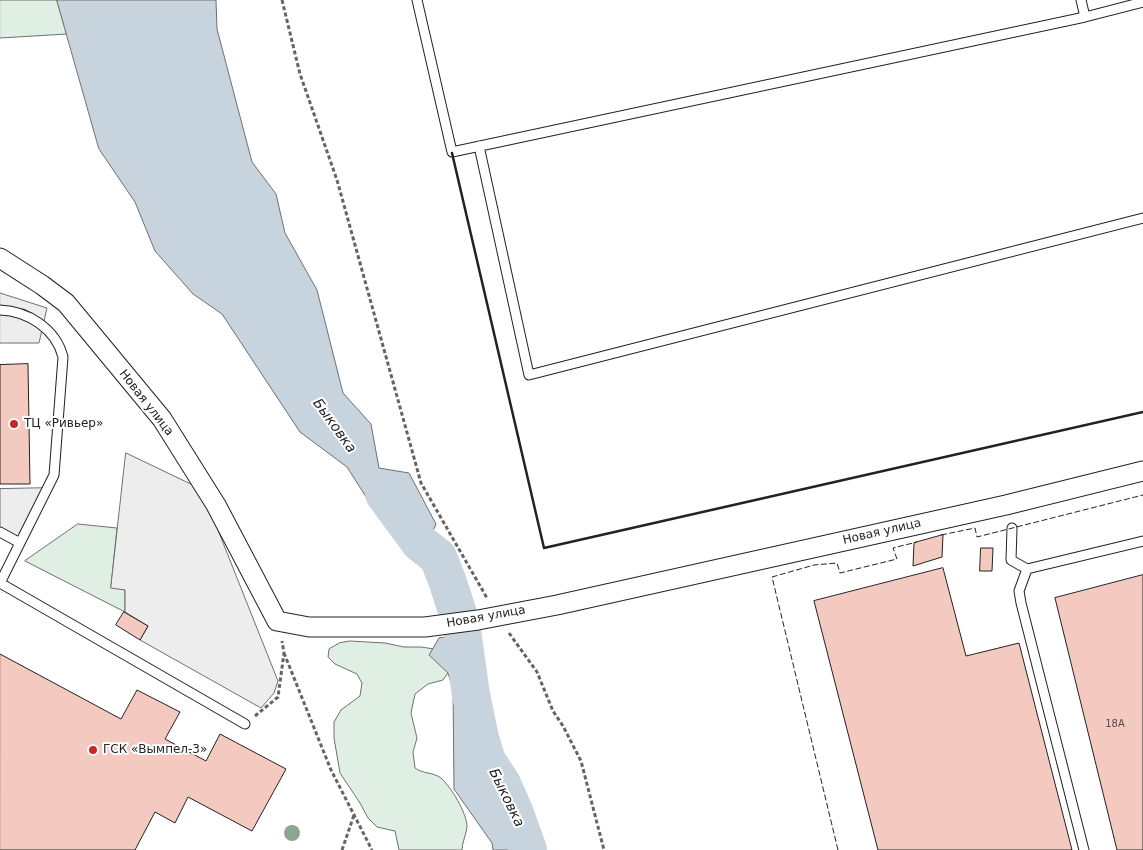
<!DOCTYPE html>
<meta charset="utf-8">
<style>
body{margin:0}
canvas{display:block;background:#fff}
</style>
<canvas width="1143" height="850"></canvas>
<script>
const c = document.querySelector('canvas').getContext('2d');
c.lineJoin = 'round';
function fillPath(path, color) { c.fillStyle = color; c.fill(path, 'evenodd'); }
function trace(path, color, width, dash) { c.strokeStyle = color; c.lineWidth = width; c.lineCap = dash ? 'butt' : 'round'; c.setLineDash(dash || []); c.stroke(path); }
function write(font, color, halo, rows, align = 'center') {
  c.font = font + ' "DejaVu Sans",sans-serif'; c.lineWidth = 4; c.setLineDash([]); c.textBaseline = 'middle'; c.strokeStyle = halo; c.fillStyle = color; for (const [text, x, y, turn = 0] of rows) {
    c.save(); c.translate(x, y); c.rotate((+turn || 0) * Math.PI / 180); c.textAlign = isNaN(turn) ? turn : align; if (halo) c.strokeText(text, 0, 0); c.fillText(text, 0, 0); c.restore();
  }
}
const green = new Path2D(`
 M0,0H57L67,34L0,38Z
 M78,524L117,528L111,587L125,590V612L25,561Z
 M350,641L385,643L404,647H421L441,650L450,670L443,680L428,684L415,694L411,713L417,738L413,752L415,768C423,774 433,772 441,778C451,787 467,813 467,827C466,835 462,843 462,850H399L395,831L377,827L368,818L360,803L340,773L334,738V722L341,710L360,696L362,683L357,674L335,664L328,657L329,649L339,643Z`);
const parking = new Path2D(`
 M0,293L47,308L39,343H0Z
 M126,453L197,487L206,500L278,681L274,693L261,708L140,640L148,626L125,612V590L111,588Z
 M48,488L20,543L0,532V489Z`);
const water = new Path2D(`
 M57,0H216L217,29L252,162L276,194L285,233L317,290L343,393L371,424L379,468L409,473L436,524L429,540L401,532L368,500L347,467L300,432L222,314L193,294L155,251L135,202L99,149Z
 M455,637L461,646L468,744L492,804L519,850H493L492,843L454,789L453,689L448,673L429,655L439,638Z`);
const river = new Path2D(`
 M384,494L420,543L438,557L447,580L461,623L471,695L480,738L487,761L502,784L514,811L528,850`);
const building = new Path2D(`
 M28,364L30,484H0V365Z
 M943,535L942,557L913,566L914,543Z
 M981,548H993L992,571H980Z
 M943,568L966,656L1019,643L1072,850H878L814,601Z
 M1143,575V850H1117L1055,598Z
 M124,612L148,626L140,640L116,625Z
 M0,654L121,719L137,690L180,712L165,739L206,761L220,734L286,769L252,831L188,797L175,823L155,812L135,850H0Z`);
const path = new Path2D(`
 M282,0L300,74L337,180L421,483L487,598
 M509,633L537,672L553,711L563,726L581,761L604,850
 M284,653L331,770L372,850
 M255,716L278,697L284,653L282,641
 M342,850L354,815`);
const lane = new Path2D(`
 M417,0L452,152L1085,17
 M1081,0L1085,17L1143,2
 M479,146L529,375L1143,218
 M0,310C28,311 56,329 63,357L54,475L20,543L0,532
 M1012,528L1011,560L1027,569
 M0,583L245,724
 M0,583L20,543
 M1084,850L1021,603L1019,591L1027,569L1143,541`);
const street = new Path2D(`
 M0,258L42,285L66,303L162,419L216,505L277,621L309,627H425L478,620L557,605L1006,505L1143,471`);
const fence = new Path2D(`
 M941,535L975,528L977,537L1143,495
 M838,850L772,577L814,565L837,563L840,573L897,559L893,548L917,542`);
const wall = new Path2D(`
 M452,153L544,548L1143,412`);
const trees = [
 [292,833]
];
const markers = [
 [14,424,5,"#c62828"],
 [93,750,5,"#c62828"]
];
const numberNames = [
 ["18А",1115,724]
];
const streetNames = [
 ["Новая улица",146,403,52],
 ["Новая улица",882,532,-13],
 ["Новая улица",486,617,-10]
];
const poiNames = [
 ["ТЦ «Ривьер»",24,424],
 ["ГСК «Вымпел-3»",103,750]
];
const waterNames = [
 ["Быковка",334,426,54],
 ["Быковка",506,798,64]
];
fillPath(green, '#e0efe3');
trace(green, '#6f6f6f', 1);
fillPath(parking, '#ededed');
trace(parking, '#6f6f6f', 1);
fillPath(water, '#c7d3dd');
trace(water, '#6f6f6f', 1);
trace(river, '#c7d3dd', 38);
fillPath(building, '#f3c9c0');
trace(building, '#222', 1);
trace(lane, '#222', 11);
trace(street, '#222', 21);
trace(path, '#646464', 3, [4, 2.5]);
trace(lane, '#fff', 9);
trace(street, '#fff', 19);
trace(fence, '#222', 1, [6, 2.5]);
trace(wall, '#222', 2.5);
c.fillStyle = '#8da692';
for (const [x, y] of trees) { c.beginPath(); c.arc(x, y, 8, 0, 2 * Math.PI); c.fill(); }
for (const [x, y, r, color] of markers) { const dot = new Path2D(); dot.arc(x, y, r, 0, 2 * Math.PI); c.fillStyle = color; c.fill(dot); trace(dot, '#fff', 2); }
write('10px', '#564c4a', null, numberNames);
write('12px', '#222', '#fff', streetNames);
write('12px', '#222', '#fff', poiNames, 'left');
write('italic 14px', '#222', '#fff', waterNames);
</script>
